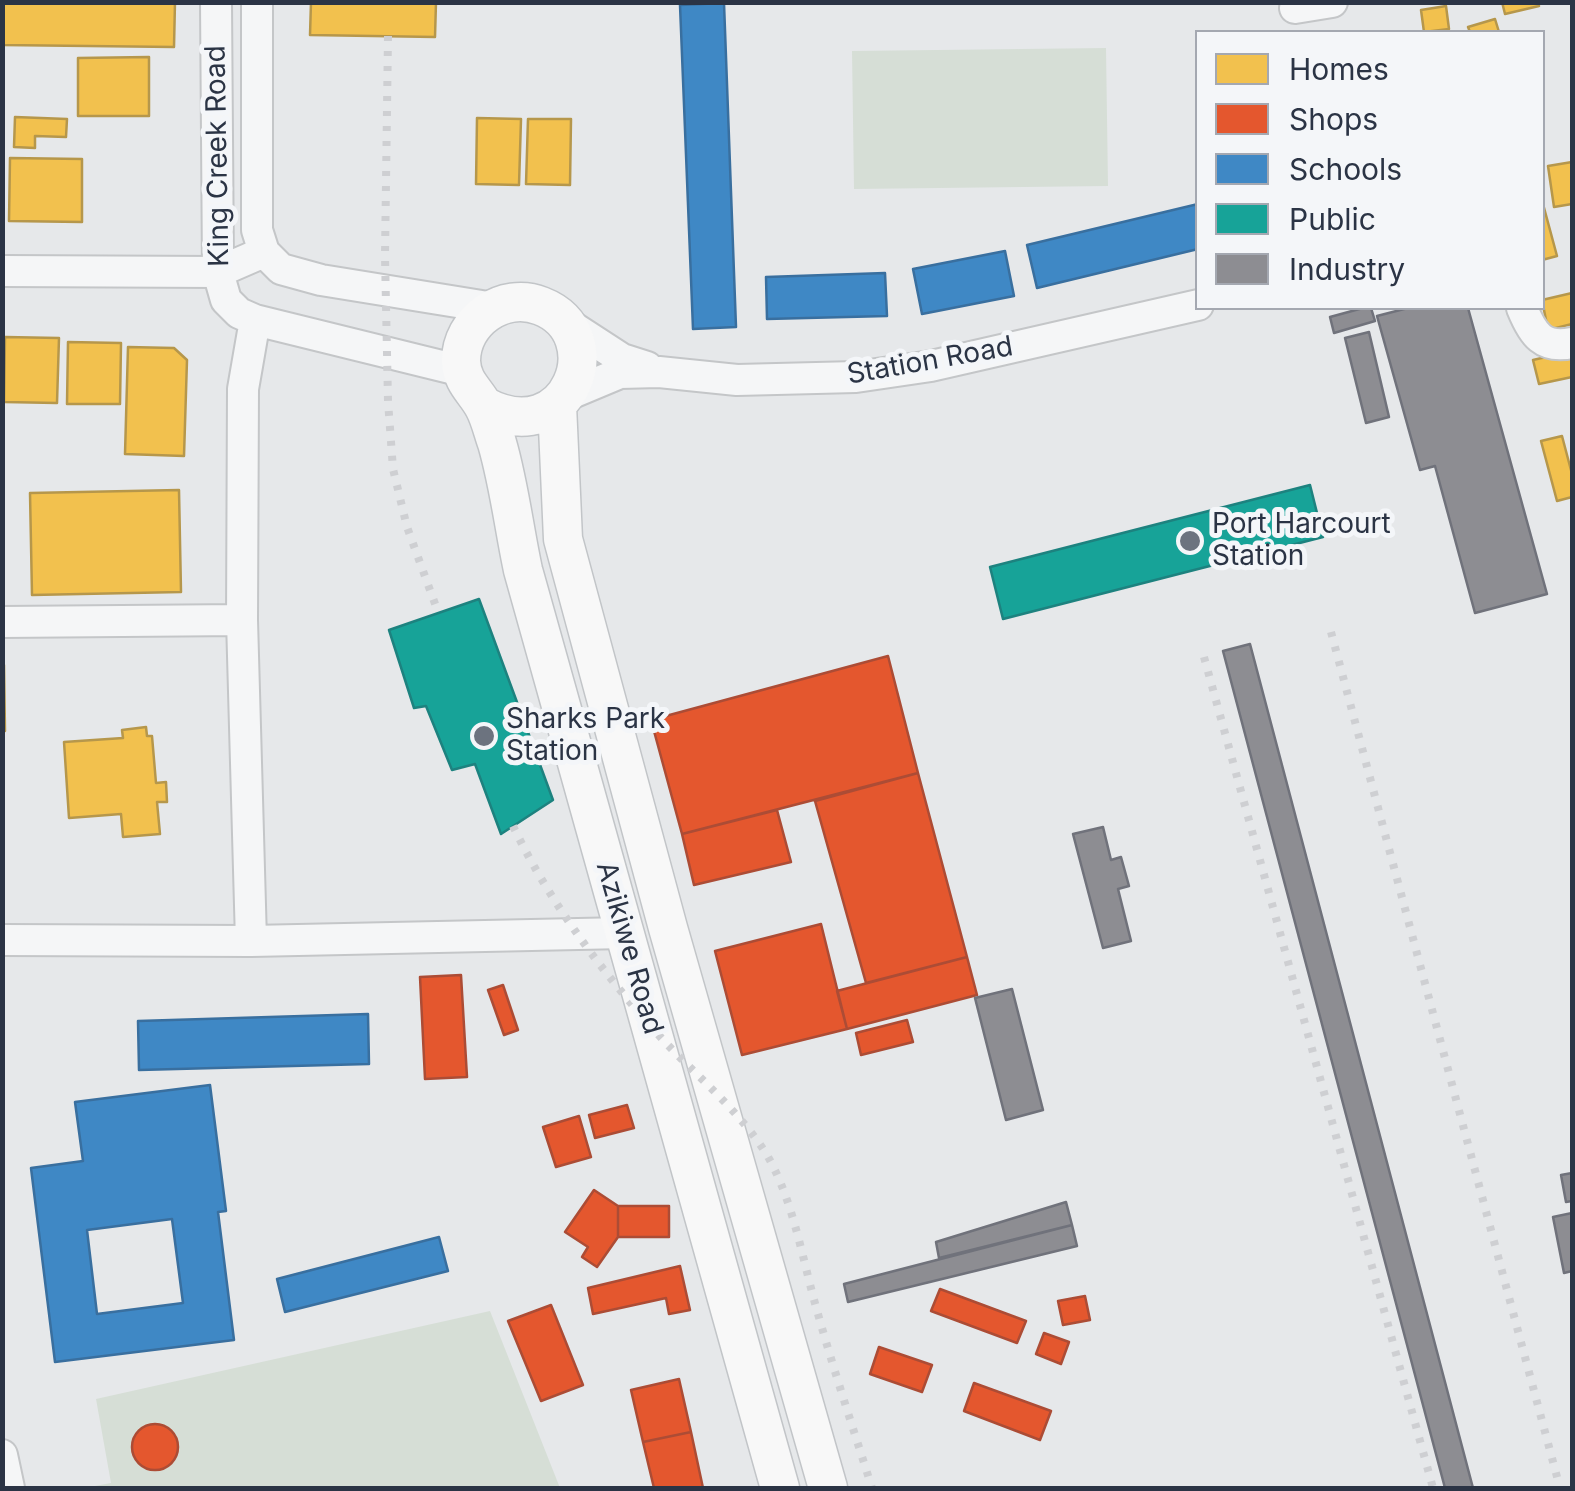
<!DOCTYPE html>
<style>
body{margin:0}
#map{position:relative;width:1575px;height:1491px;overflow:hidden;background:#e6e8ea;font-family:Inter,sans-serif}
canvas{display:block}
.frame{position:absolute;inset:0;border:5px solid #2b3445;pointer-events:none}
.legend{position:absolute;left:1195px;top:30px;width:350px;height:280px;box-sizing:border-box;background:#f4f6f9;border:2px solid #a4a8b1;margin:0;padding:12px 18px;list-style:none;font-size:30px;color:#2b3445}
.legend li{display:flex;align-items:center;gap:20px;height:50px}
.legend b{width:50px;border:2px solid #a4a8b1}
</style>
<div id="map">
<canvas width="1575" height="1491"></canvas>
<div class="frame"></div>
<ul class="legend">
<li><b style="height:28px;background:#f2c14e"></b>Homes</li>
<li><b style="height:28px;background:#e4572e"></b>Shops</li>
<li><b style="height:28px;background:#3f88c5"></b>Schools</li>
<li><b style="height:28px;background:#17a398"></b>Public</li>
<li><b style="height:28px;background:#8d8d92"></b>Industry</li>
</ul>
</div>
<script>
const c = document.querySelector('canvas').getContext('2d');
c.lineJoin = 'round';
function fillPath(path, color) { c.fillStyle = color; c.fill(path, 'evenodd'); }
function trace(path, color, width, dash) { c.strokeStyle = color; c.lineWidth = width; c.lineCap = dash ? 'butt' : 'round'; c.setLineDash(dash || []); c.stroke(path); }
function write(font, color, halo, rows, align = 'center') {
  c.font = font + ' Inter,sans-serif'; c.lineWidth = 10; c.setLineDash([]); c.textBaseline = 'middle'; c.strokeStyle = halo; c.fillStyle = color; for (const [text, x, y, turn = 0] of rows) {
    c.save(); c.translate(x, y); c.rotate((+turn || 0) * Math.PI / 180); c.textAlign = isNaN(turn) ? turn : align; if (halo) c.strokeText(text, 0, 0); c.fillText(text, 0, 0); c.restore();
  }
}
const green = new Path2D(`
 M1106,48L1108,186L854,189L852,51Z
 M490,1311L560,1488H84L111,1483L96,1399Z`);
const homes = new Path2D(`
 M2,2H175L174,47L2,45Z
 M311,2H436L435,37L310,35Z
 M1502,2H1538L1539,6L1505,14Z
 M1446,6L1449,29L1424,32L1421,10Z
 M1495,19L1499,32H1470L1468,27Z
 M149,57V116H78V58Z
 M15,117L67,119L66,137L35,136V148L14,147Z
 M477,118L521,119L519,185L476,184Z
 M528,119H571L570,185L526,184Z
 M10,158L82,159V222L9,221Z
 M1572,162V204L1554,207L1548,166Z
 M1543,204L1557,256L1542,260V205Z
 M1572,293V324L1548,330L1542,300Z
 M5,337L59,338L57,403L4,402Z
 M68,342L121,343L120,404H67Z
 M128,347L174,348L187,360L184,456L125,454Z
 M1572,351V377L1539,384L1533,360Z
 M1562,436L1572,474V497L1557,501L1541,441Z
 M179,490L181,592L32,595L30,493Z
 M2,665H4L5,731H2Z
 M146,727L147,736H152L156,783L166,782L167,802H157L160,834L123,837L121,814L69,818L64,742L123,738L122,730Z`);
const shops = new Path2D(`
 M888,656L918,773L682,834L651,720Z
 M918,773L967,957L866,983L815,801Z
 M777,810L791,862L694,885L682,834Z
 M821,924L847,1029L742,1055L715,951Z
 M967,957L977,995L847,1029L837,991Z
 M461,975L467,1077L425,1079L420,977Z
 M503,985L518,1030L504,1035L488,990Z
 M907,1020L913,1042L861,1055L856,1033Z
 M627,1105L634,1128L595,1138L589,1115Z
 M579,1116L591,1157L556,1167L543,1127Z
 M594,1190L618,1206V1237L597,1267L582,1257L588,1247L565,1232Z
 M618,1206H669V1237H618Z
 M680,1266L690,1310L669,1314L666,1298L593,1314L588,1288Z
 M940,1289L1026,1321L1017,1343L931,1311Z
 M1085,1296L1090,1320L1063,1325L1058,1301Z
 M551,1305L583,1385L541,1401L508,1321Z
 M1044,1333L1069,1342L1061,1364L1036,1354Z
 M879,1347L932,1365L922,1392L870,1374Z
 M679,1379L691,1432L643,1442L631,1390Z
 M974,1383L1051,1411L1040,1440L964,1411Z
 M132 1447a23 23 0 1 1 46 0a23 23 0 1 1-46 0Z
 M691,1432L703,1488H654L643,1442Z`);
const schools = new Path2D(`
 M724,3L736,327L693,329L680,5Z
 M1198,204V249L1037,288L1027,245Z
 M1005,251L1014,296L922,314L913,269Z
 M885,273L887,316L767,319L766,277Z
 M368,1014L369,1064L139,1070L138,1021Z
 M210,1085L226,1211L218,1212L234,1340L55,1362L31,1168L83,1161L75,1102ZM172,1219L183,1303L97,1314L87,1230Z
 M439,1237L448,1271L285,1312L277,1279Z`);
const public = new Path2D(`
 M1310,485L1323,537L1003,619L990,567Z
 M479,599L553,800L501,834L475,764L452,770L426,706L414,708L389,630Z`);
const industry = new Path2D(`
 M1363,308H1371L1375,321L1334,333L1330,317Z
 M1408,308H1468L1547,594L1475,613L1435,466L1420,470L1377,316Z
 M1369,332L1389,417L1366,423L1345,338Z
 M1250,644L1473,1488H1445L1223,651Z
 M1103,827L1111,860L1121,857L1129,886L1118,889L1131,941L1103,948L1073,834Z
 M1012,989L1043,1110L1006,1120L975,998Z
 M1572,1173V1201L1566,1202L1561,1175Z
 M1066,1202L1072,1225L939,1258L936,1242Z
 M1572,1213V1271L1564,1273L1553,1217Z
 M1072,1225L1077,1246L848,1302L844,1284Z`);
const minor = new Path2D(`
 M216,2L218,272L226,300L239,313L255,320L462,371
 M257,2V230L264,252L281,269L321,280L494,308
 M1295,8L1332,2
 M2,271L218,272L264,252
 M1522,308C1533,335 1543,349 1572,343
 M562,320L622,359L647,367
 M565,396L620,373L659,372L737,380L856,377L931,366L1198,305
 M2,622L242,620
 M2,940L251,941L625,933
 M251,941L242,620L243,389L255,320
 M2,1455L9,1488`);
const major = new Path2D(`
 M557,405L563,539L668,928L828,1488
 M484,406C570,452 613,334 541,306C503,291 461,321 461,361C462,383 475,390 484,407C490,418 493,432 497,443C509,484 514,528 523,570L780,1488`);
const rail = new Path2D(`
 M388,36L385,256L388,401L393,469L407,527L438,612
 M1331,632L1560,1488
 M1204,657L1433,1488
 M513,826C549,901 600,969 655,1031C692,1073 737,1107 767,1155C793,1200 802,1257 816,1307C833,1368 853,1428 872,1488`);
const markers = [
 [1190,541,12,"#6c737f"],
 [484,736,12,"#6c737f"]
];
const streetNames = [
 ["King Creek Road",218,156,-91],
 ["Station Road",930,361,-10],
 ["Azikiwe Road",629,948,74]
];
const poiNames = [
 ["Port Harcourt",1212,525],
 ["Station",1212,557],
 ["Sharks Park",506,720],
 ["Station",506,752]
];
fillPath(green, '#d6ded6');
fillPath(homes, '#f2c14e');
trace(homes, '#b6974b', 2.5);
fillPath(shops, '#e4572e');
trace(shops, '#ac4c35', 2.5);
fillPath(schools, '#3f88c5');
trace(schools, '#396f9f', 2.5);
fillPath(public, '#17a398');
trace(public, '#1d827f', 2.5);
fillPath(industry, '#8d8d92');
trace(industry, '#70727b', 2.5);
trace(minor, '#c4c6c8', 34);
trace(major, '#c2c5c8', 41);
trace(minor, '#f5f6f7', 30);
trace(major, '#f8f8f8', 38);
trace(rail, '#cecfd2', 8, [5, 10]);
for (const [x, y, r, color] of markers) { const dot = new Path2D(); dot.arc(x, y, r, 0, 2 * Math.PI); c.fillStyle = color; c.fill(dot); trace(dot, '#f4f6f9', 4); }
write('28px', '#2b3445', '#f4f6f9', streetNames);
write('28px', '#2b3445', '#f4f6f9', poiNames, 'left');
</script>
